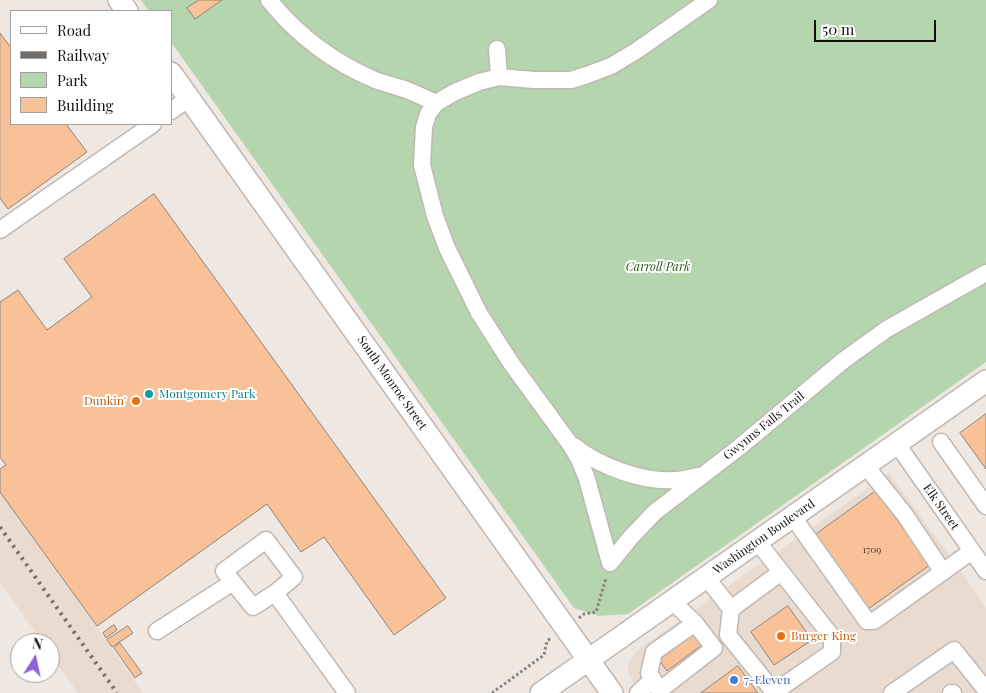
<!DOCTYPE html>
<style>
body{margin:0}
#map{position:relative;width:986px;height:693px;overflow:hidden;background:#efe7e1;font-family:"Playfair Display",serif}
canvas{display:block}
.legend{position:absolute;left:10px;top:10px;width:162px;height:115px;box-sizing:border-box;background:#fff;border:1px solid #a1a09f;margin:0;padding:6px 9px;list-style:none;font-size:15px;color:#14110f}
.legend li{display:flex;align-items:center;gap:10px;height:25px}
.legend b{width:25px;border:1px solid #a1a09f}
.north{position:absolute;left:10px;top:633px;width:50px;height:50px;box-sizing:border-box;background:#fff;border:1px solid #a1a09f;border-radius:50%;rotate:10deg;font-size:14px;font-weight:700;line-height:20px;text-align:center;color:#14110f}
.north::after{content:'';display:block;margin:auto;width:18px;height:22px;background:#8e60d9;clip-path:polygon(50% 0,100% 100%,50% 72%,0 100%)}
.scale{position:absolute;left:814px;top:20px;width:122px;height:22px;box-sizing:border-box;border:2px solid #14110f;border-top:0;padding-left:6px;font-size:15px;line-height:18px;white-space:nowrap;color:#14110f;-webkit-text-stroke:4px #fff;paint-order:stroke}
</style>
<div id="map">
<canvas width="986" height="693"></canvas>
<ul class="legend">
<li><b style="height:6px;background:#fff"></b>Road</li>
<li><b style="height:6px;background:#736e6a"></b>Railway</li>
<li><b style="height:14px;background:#b4d5ad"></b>Park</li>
<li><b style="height:14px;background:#f9c198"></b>Building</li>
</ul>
<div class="north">N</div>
<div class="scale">50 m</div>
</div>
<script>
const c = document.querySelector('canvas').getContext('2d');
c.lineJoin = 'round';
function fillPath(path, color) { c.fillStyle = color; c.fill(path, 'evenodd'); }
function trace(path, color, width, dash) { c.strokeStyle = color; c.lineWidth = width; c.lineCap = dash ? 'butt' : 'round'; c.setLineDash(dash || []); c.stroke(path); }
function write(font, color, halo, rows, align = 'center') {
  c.font = font + ' "Playfair Display",serif'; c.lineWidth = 4; c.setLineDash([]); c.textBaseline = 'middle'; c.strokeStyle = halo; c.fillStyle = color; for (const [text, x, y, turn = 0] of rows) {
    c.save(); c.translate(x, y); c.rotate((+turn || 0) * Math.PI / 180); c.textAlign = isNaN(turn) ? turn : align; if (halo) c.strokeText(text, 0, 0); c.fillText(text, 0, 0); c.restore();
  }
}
const built = new Path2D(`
 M889,473L963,574L986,608V693H640L629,676L628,664L638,650Z
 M0,491L143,693H78L50,653V643H43L0,582Z`);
const green = new Path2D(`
 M141,0H986V362L628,614L599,616L574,608L171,42V11H149Z`);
const building = new Path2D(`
 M199,0H222L195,19L187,8Z
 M0,33L11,48V124H66L87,152L8,209L0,198Z
 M154,194L446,598L394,635L324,537L301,552L267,504L97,626L0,492V469L6,465L0,457V302L18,290L47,330L92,297L64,259Z
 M986,414V469L960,433Z
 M876,491L930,565L868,609L815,535Z
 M788,606L812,640L774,665L751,632Z
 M114,625L117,630L106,638L103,633Z
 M128,626L133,633L112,647L107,640Z
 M698,632L706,642L667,671L659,660Z
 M120,643L142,673L135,678L114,648Z
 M738,666L758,693H701Z`);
const path = new Path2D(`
 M579,618L584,614L596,612L606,578
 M492,693L544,655L547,641L551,638`);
const minor = new Path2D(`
 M269,0C297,35 333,62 375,80C384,83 394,86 404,89C415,93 425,98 436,103
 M497,49L499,77
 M171,111L189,98
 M0,230L153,124
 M941,442L986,506
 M897,444L986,571
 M574,446C599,466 643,483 676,480C684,480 691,477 699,476
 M865,465L905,515L943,572
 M793,517L867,621H874L972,551
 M757,541L832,637V652L773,693
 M610,563L587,479L579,459L570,444L511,363L479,313L447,248L435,216L422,165L424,127L428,114L436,103L455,92L479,82L499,77L534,80H571L587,75L611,66L636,51L709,0
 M610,563L631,537L655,512L737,449L844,360L887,329L986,273
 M706,577L731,609L781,572
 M275,593L253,607L224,571L266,540L294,577L275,593L347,693
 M731,609L728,635L774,692
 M157,631L233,582
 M660,690L714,648L695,623L672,601
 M638,693L653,679
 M661,693L649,673L654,652L695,623
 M892,693L954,650L986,690
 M951,693H953`);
const major = new Path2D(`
 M119,0L127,11
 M171,73L612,693
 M541,693L986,381`);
const rail = new Path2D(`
 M0,527L117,693`);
const markers = [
 [149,394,5,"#0f9aa8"],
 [136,401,5,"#e8710a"],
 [781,636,5,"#e8710a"],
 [734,680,5,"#3f7fe0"]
];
const numberNames = [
 ["1709",872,550]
];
const parkNames = [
 ["Carroll Park",658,267]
];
const streetNames = [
 ["South Monroe Street",392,383,55],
 ["Gwynns Falls Trail",764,426,-39],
 ["Elk Street",941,507,55],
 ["Washington Boulevard",764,537,-35]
];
const cultureNames = [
 ["Montgomery Park",159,394]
];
const foodNames = [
 ["Dunkin'",126,401],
 ["Burger King",791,636,"left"]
];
const shopNames = [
 ["7-Eleven",744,680]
];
fillPath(built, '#eadbd0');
fillPath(green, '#b4d5ad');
fillPath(building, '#f9c198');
trace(building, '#8c847f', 1);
trace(minor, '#c0b8b2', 19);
trace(major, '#c0b8b2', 24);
trace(path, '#88827e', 3, [2.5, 2.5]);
trace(minor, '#fff', 16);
trace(major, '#fff', 21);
trace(rail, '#736e6a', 4, [2.5, 5]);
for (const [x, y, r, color] of markers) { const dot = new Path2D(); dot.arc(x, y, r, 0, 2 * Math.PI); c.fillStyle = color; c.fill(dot); trace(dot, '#fff', 2); }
write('10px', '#4d3d31', null, numberNames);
write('italic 12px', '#235a17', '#fff', parkNames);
write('12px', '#14110f', '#fff', streetNames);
write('12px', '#0d838f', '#fff', cultureNames, 'left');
write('12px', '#c56008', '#fff', foodNames, 'right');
write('12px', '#366cbe', '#fff', shopNames, 'left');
</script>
